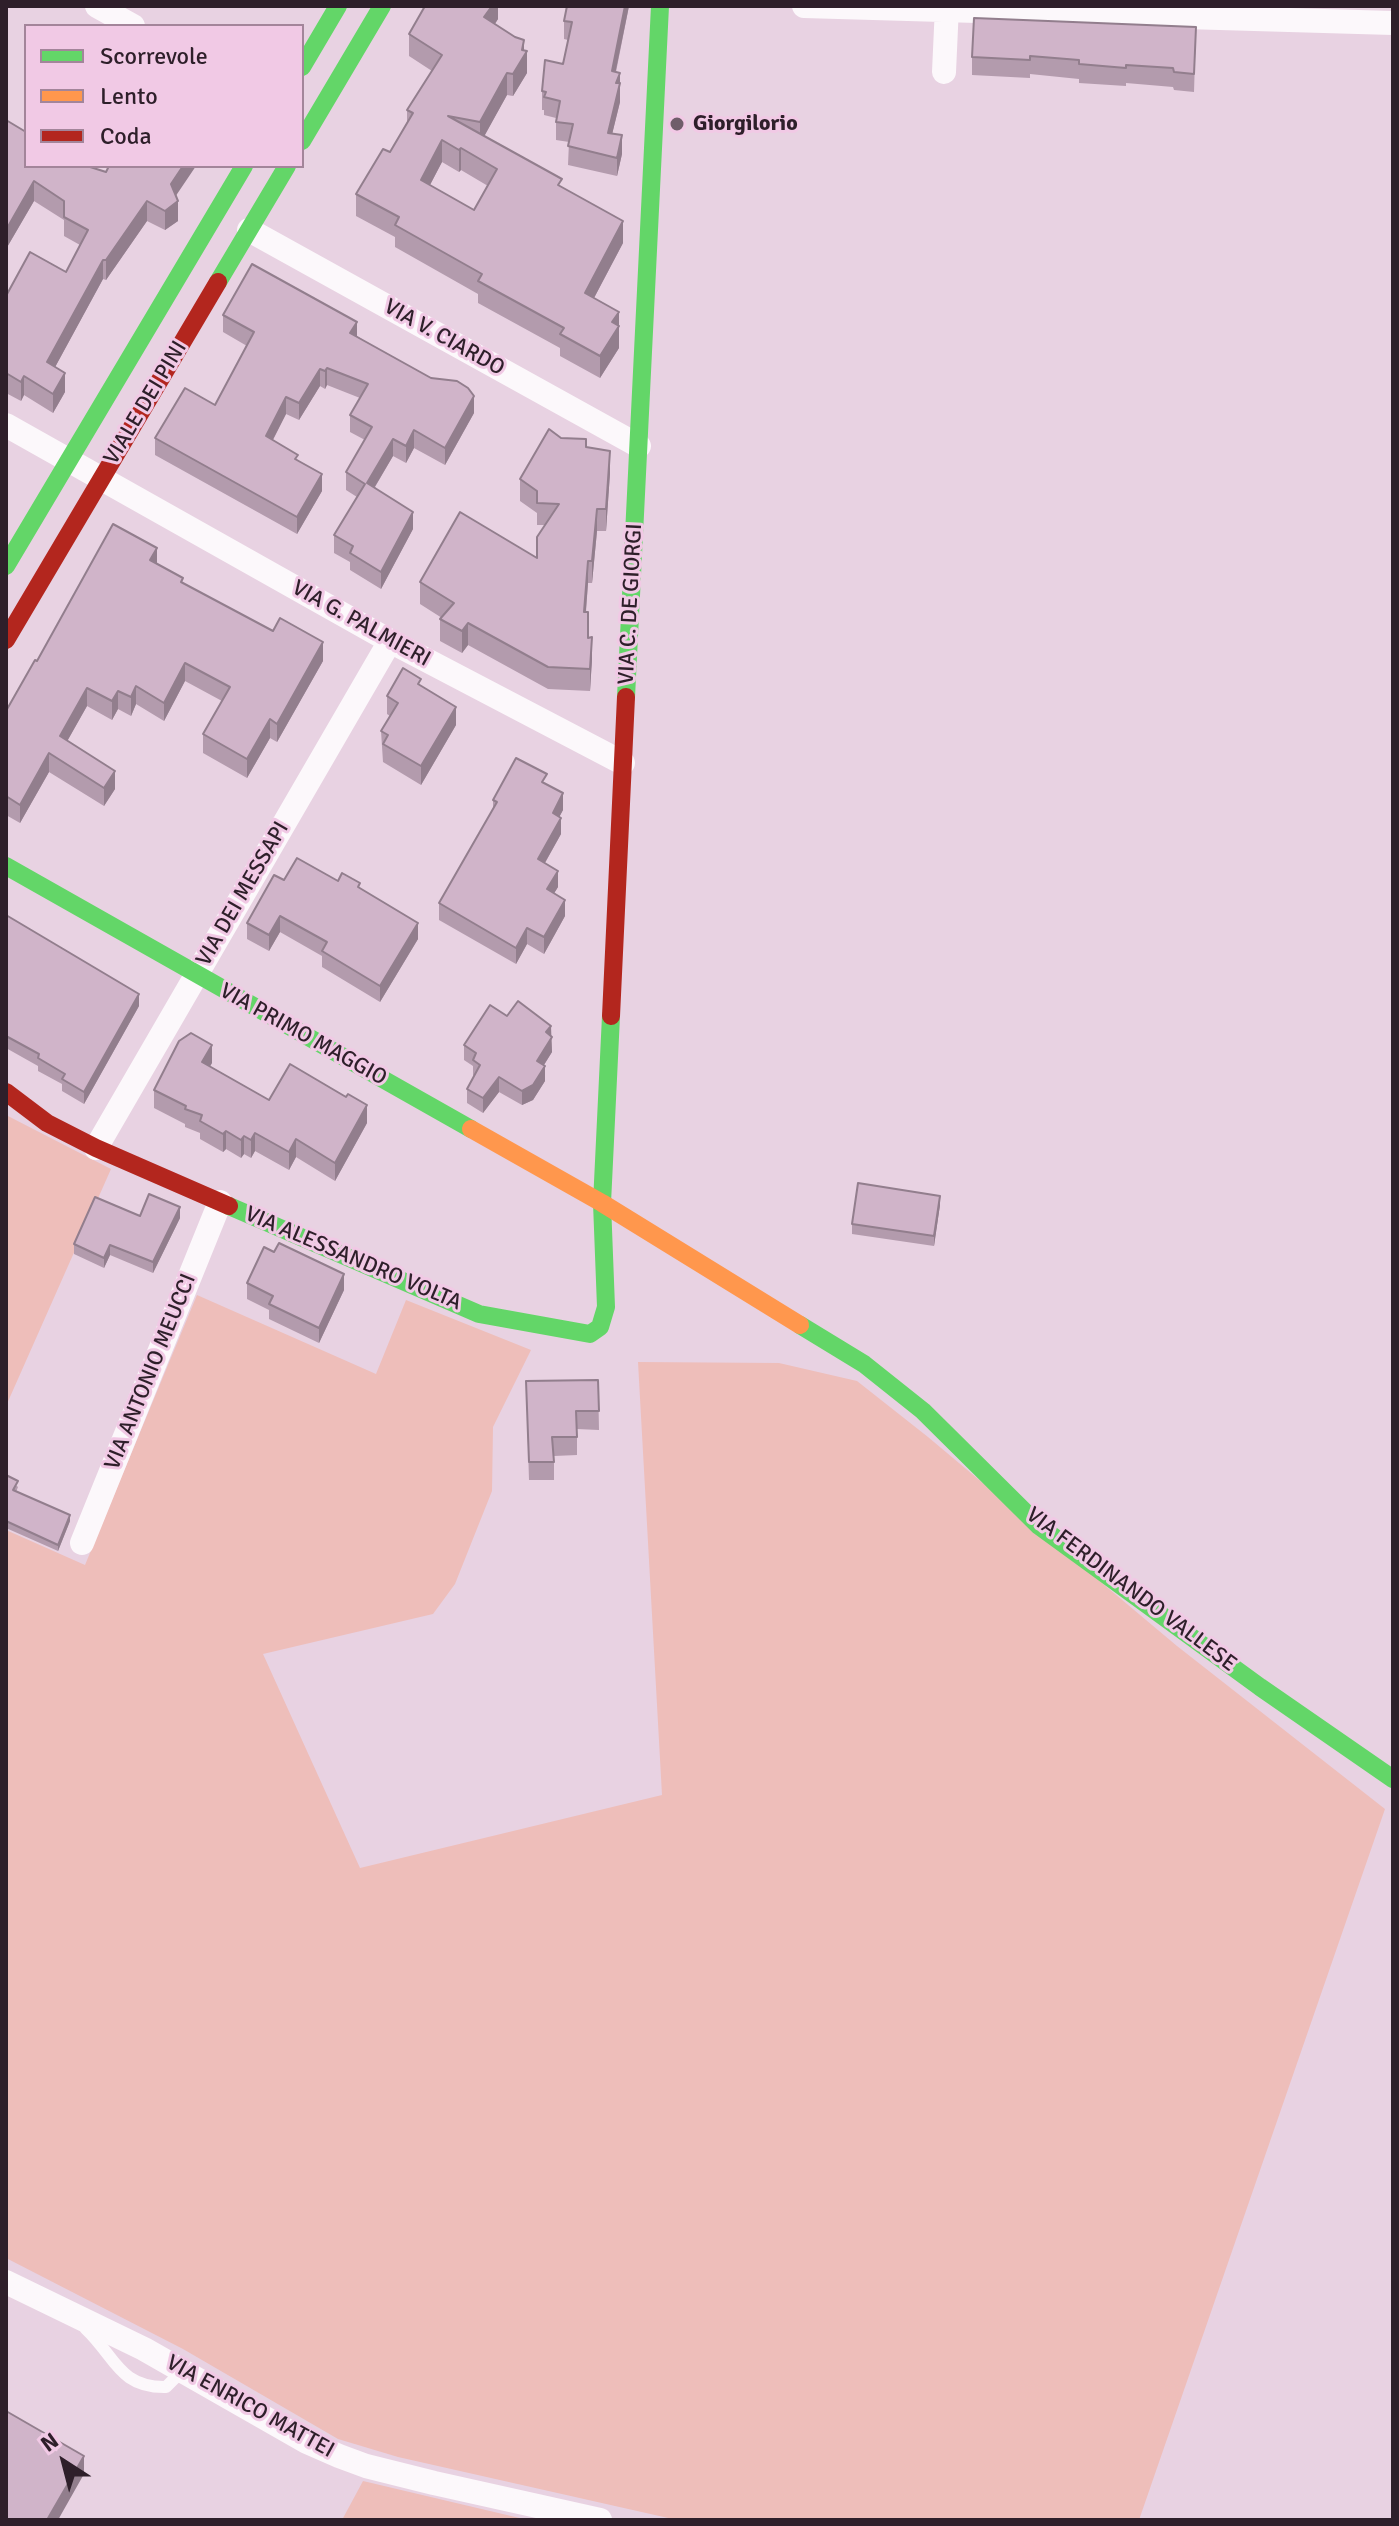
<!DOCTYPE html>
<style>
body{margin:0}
#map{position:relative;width:1399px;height:2526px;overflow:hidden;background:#e8d2e2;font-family:Signika,sans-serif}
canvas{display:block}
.frame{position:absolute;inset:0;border:8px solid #2e1f2a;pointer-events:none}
.legend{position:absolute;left:24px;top:24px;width:280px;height:144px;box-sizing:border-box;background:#f1c9e5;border:2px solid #a3859a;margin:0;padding:10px 14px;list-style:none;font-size:24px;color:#2e1f2a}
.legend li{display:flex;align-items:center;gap:16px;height:40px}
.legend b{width:40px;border:2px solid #a3859a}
.north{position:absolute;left:24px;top:2422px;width:80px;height:80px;-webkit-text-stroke:6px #f1c9e5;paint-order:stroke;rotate:324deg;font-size:22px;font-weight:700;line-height:32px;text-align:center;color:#2e1f2a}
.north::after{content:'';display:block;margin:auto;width:28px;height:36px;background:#2e1f2a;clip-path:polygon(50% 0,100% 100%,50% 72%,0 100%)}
</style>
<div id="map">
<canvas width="1399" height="2526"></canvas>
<div class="frame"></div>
<ul class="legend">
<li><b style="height:10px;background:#63d668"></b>Scorrevole</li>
<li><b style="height:10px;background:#ff974d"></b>Lento</li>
<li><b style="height:10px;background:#b3261e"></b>Coda</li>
</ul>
<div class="north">N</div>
</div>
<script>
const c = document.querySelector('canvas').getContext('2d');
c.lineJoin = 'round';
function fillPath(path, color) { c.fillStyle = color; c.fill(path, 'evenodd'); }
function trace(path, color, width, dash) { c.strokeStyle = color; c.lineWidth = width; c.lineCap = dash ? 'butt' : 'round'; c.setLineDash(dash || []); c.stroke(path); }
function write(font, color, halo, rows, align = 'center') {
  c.font = font + ' Signika,sans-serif'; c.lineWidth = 6; c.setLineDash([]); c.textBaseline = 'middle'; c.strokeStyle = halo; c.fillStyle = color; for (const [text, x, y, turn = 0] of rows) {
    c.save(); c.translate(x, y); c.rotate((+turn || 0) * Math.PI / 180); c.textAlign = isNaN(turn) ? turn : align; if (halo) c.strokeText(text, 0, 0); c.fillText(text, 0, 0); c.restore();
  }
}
const green = new Path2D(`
 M6,1115L111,1169L6,1406Z
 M197,1295L376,1374L406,1300L531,1350L493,1427L492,1491L455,1584L433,1614L263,1654L360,1868L662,1795L638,1362L779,1363L857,1381L928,1437L1177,1646L1385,1809L1139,2520H677L398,2457L338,2439L183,2349L6,2258V1530L85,1565Z
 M363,2481L528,2520H342Z`);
const lane = new Path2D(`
 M86,2329C115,2356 119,2388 166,2387L175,2378L179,2369`);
const street = new Path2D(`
 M97,6L133,26
 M804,6L1393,23
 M944,72L947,6
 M249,230L639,446
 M6,425L390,641L623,763
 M96,1148L390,641
 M82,1543L220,1202
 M6,2282L144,2349L307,2442L339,2456L366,2466L434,2483L600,2520`);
const fast = new Path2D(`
 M302,67L338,6
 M302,141L382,6
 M218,282L287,166
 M6,566L244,166
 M626,697L660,6
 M6,866L471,1129
 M229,1206L479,1314L590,1334L600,1327L606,1307L602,1203L611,1016
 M800,1325L864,1364L923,1411L1039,1526L1260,1687L1393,1779`);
const slow = new Path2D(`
 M471,1129L602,1203L800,1325`);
const jam = new Path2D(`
 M6,640L218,282
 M611,1016L626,697
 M6,1092L47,1123L96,1148L229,1206`);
const wall = new Path2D(`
 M498,6V19L495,24L524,50L527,73L513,96L507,95L484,136L562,187L623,243L594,298L619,312V348L600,378L560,356V348L478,303V294L395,247V237L356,216V194L390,152L407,122V110L432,71L409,56V34ZM442,162L459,172L461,170L488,186L474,210L430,185Z
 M567,6H629L616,72L620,73V102L612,134L622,154L617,176L568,165L569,142L556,140V118L544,115V110H542V91L563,64L568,40L564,39V21Z
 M1196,27L1194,92L1174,90L1173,87L1126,83V86L1079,83V79L1030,74V78L972,75V57Z
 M6,120L26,166L176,196L178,221L165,230L147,221L106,280L103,279L55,367L65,392L53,413L24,395L21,401L6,393V296L66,272L80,245L64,236V220L34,201L6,249Z
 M223,315L357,336L474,413L445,465L414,448L406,463L393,456L375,487L413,529L381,589L350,570V562L334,553V535L357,497L346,490V472L365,440L350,432V415L360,398L327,385L325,389L320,386L299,420L286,414L273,440L298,460L322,491L297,534L155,455V438L215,405L247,346L223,332Z
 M561,438L586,447L610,473L606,531H597L592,583H588L586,612L592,659L590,691L548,689L468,645L462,653L440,641V619L442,618L420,604V582L537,558L545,525H537V513L520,501V479Z
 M157,563L183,583L323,661L277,742L270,738L247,778L203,753V734L222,701L185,681L164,721L136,704L131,716L118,709L112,720L87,706L67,741L115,789L104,806L49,772L20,823L6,815V711L37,661Z
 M421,686L456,725L421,785L383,762L381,731L390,716L387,714V696Z
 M547,784L563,810L559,817L561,834L545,863L558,887L554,893L565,916L544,954L527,944L516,964L439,920V903L493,809V800Z
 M284,880L338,881L360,888L418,939L380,1002L322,967V956L280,932L269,951L247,939V923Z
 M6,915L139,1006L84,1104L62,1091V1084L38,1071V1066L6,1048Z
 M507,1016L551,1036L552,1052L544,1065L545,1081L533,1100L522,1105L499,1092L483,1113L467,1103V1089L474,1076L473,1075V1066L464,1060V1045Z
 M212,1063L210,1066L269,1100L367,1123L335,1181L296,1157L289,1170L255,1151L251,1158L244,1154L241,1158L226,1149L223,1152L200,1139V1133L185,1127V1124L154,1108V1090Z
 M940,1205L934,1246L852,1234V1224Z
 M140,1216L180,1218L153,1273L110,1255L104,1268L74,1254V1244Z
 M247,1283L344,1290L319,1343L269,1319V1310L247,1299Z
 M598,1380L599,1430L577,1429V1455L554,1456V1480H529L526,1381Z
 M6,1475L18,1487L16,1492L70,1521L58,1551L6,1528Z`);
const shadedWall = new Path2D(`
 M492,6H498V19L484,40V17Z
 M625,6H629L612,89V71Z
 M524,40V55L527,51V73L513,96V74Z
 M507,73V95L480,144V122Z
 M620,73V102L608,151V133L616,83Z
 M622,135V154L617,176V158Z
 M442,140V162L421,202V180Z
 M461,148V170L459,172V150Z
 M183,166H196L171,203V184Z
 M34,181V201L6,249V230Z
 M147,201V221L106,280V260Z
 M178,201V221L165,230V211Z
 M623,221V243L585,315V293Z
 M103,260V279L47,382V362Z
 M619,312V348L600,378V356L612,322Z
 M357,322V339L350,333Z
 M327,368V385L325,389V371Z
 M320,369V386L299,420V403Z
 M65,373V392L53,413V394Z
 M24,376V395L21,401V382Z
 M474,396V413L445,465V448Z
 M286,397V414L266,453V436Z
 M414,430V448L406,463V446Z
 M393,439V456L367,500V483Z
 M610,451V473L606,531V509Z
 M322,474V491L297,534V517Z
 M597,509V531L592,583V561Z
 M413,512V529L381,589V572Z
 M157,548V566L150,560Z
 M588,561V583L584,634V612Z
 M468,623V645L462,653V631Z
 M592,637V659L590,691V669Z
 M323,642V661L277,742V724Z
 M185,663V681L164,721V703Z
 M136,686V704L131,716V697Z
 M87,688V706L60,754V736Z
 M118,691V709L112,720V701Z
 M456,707V725L421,785V766Z
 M270,719V738L247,778V759Z
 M49,753V772L20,823V805Z
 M115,771V789L104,806V788Z
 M563,793V810L553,829V813Z
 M561,818V834L538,875V859Z
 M558,871V887L547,905V889Z
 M565,900V916L544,954V937Z
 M280,916V932L269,951V935Z
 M418,923V939L380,1002V986Z
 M527,928V944L516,964V948Z
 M139,994V1006L84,1104V1092Z
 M551,1026L552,1052L537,1076V1061L546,1032Z
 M212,1045V1063L202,1080V1062Z
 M545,1066V1081L533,1100L522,1105V1091Z
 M499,1077V1092L483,1113V1098Z
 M367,1105V1123L335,1181V1163Z
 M226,1131V1149L223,1152V1134Z
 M255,1133V1151L251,1158V1140Z
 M244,1136V1154L241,1158V1140Z
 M296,1139V1157L289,1170V1152Z
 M940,1196V1205L934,1246V1236Z
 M180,1207V1218L153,1273V1262Z
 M110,1245V1255L104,1268V1258Z
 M344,1274V1290L319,1343V1328Z
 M70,1515V1521L58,1551V1545Z
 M84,2456V2474L58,2520H47Z`);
const building = new Path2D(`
 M425,6H492L484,17L515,37L524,40L522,50L527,51L513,74L507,73L480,122L448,116L562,179L558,185L623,221L585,293L619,312L612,322L619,326L600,356L560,334L564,328L478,281L482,274L395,225L399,217L356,194L383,149L390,152L413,113L407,110L442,55L409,34ZM442,140L459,150L461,148L497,169L474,210L421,180Z
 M567,6H625L612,71L620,73L616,83H620L608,133L622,135L617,158L568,146L573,124L556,122L560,101L544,97L546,92L542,91L545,60L563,64L572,22L564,21Z
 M974,18L1196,27L1194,74L1174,72L1173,68L1126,65V68L1079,64V60L1030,56V60L972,57Z
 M6,120L26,132V166H87L106,172L109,166H183L171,184L178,201L165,211L147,201L106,260H103L47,362L65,373L53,394L24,376L21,382L6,373V296L30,252L66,272L88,230L64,217V201L34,181L6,230Z
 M252,264L357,322L350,333L431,378L457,381L468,388L474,396L445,448L414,430L406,446L393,439L367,483L413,512L381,572L350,553L353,546L334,535L365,484L346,472L372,427L350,415L368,384L327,368L325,371L320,369L299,403L286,397L266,436L298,455L295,459L322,474L297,517L155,438L185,388L215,405L254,332L223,315Z
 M549,429L561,438L586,439V447L610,451L606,509H597L592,561H588L584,612H588V638L592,637L590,669L548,667L468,623L462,631L440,619L454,603L420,582L460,512L537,558V537L559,504L537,503V491L520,479Z
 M113,524L157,548L150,560L183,578L181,582L273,631L280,618L323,642L277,724L270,719L247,759L203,734L230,687L185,663L164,703L136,686L131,697L118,691L112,701L87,688L60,736L115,771L104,788L49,753L20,805L6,796V711L35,660L37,661Z
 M403,668L421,679L418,684L456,707L421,766L383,744L388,735L381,731L398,703L387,696Z
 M516,758L547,774L542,782L563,793L553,813L561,818L538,859L558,871L547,889L565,900L544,937L527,928L516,948L439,903L497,802L493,800Z
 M297,858L338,881L342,873L360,883L358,887L418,923L380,986L322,951L327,942L280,916L269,935L247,923L274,875L284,880Z
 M6,915L139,994L84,1092L62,1079L65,1074L38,1058L39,1054L6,1036Z
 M518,1001L551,1026L546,1032L552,1037L537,1061L545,1066L533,1085L522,1091L499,1077L483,1098L467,1089L480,1065L473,1060L476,1053L464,1045L490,1005L507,1016Z
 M191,1033L212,1045L202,1062L269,1100L290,1064L346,1097L348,1094L367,1105L335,1163L296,1139L289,1152L255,1133L251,1140L244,1136L241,1140L226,1131L223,1134L200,1121L202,1115L185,1109L186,1106L154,1090L179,1041Z
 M858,1183L940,1196L934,1236L852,1224Z
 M149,1194L180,1207L153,1262L110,1245L104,1258L74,1244L95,1197L140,1216Z
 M279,1243L344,1274L319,1328L269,1304L273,1296L247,1283L264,1247L274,1252Z
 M598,1380L599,1411H576L577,1437H552L554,1462H529L526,1381Z
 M6,1475L18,1481L13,1490L70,1515L58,1545L6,1521Z
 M6,2411L84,2456L47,2520H6Z`);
const markers = [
 [677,124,8,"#6f5e6a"]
];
const poiNames = [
 ["Giorgilorio",693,124]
];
const streetNames = [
 ["VIA V. CIARDO",444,338,29],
 ["VIALE DEI PINI",146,403,-59],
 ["VIA C. DE GIORGI",631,604,-87],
 ["VIA G. PALMIERI",361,624,29],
 ["VIA DEI MESSAPI",243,894,-60],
 ["VIA PRIMO MAGGIO",303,1035,29],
 ["VIA ALESSANDRO VOLTA",353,1259,23],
 ["VIA ANTONIO MEUCCI",151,1372,-68],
 ["VIA FERDINANDO VALLESE",1131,1590,37],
 ["VIA ENRICO MATTEI",250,2407,29]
];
fillPath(green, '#eebeba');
trace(lane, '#fcf8fb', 12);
trace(street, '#fcf8fb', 24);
trace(fast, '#63d668', 18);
trace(slow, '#ff974d', 18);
trace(jam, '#b3261e', 18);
fillPath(wall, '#b39bad');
fillPath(shadedWall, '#927e8d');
fillPath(building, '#d0b4c9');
trace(building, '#927e8d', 2);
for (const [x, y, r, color] of markers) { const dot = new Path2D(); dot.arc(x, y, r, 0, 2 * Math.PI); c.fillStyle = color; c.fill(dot); trace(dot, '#f1c9e5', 3); }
write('bold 22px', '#2e1f2a', '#f1c9e5', poiNames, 'left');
write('22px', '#2e1f2a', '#f1c9e5', streetNames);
</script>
